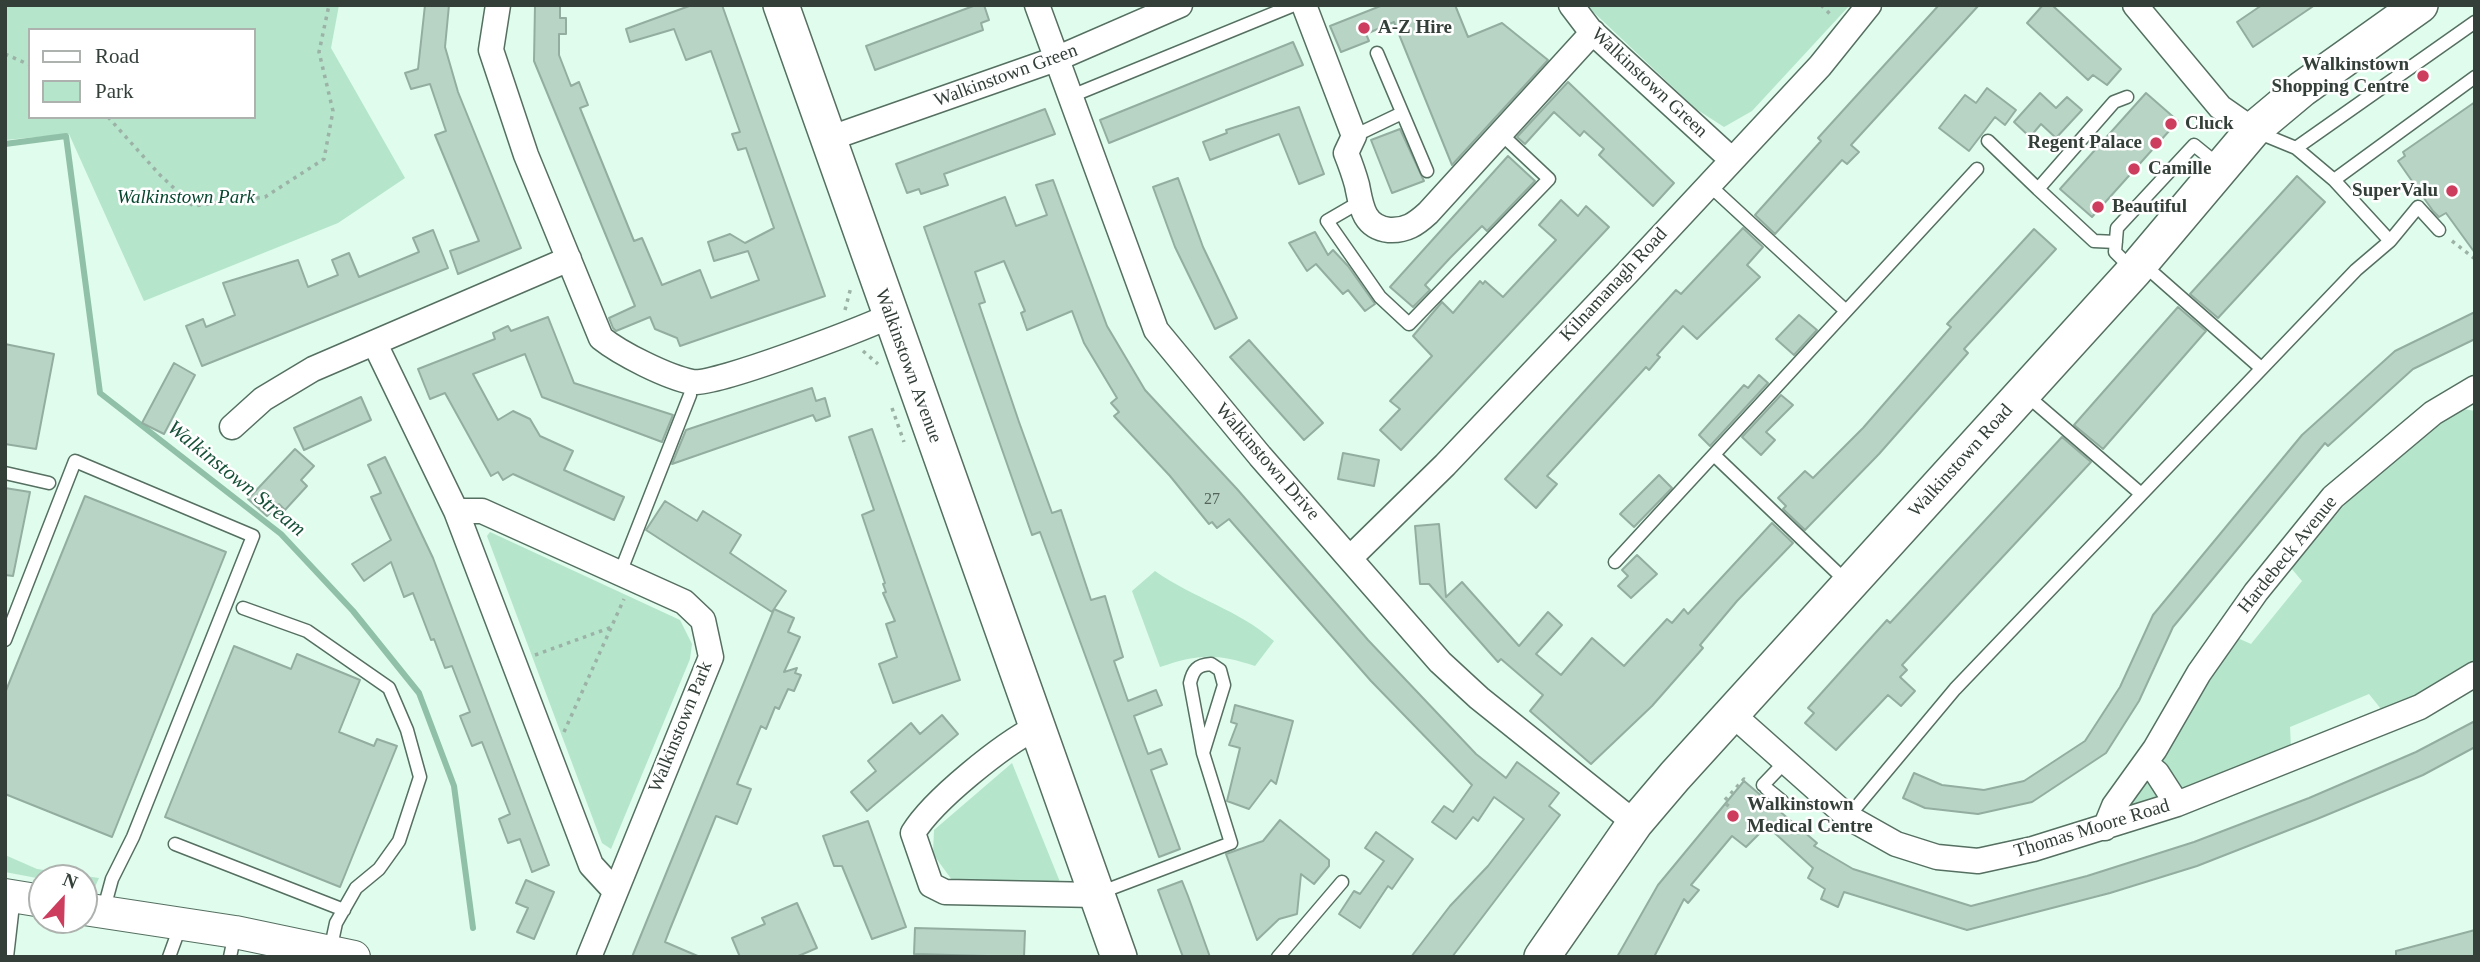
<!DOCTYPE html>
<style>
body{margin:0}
#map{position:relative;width:2480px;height:962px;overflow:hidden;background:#dffcec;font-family:Georgia,serif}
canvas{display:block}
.frame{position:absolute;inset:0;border:7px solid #333f38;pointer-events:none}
.legend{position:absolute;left:28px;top:28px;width:228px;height:91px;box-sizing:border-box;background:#fff;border:2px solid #adb2af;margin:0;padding:9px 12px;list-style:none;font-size:21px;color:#333f38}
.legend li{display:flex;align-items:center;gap:14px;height:35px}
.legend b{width:35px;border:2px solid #adb2af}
.north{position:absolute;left:28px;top:864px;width:70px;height:70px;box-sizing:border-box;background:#fff;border:2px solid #adb2af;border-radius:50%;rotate:22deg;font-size:19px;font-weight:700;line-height:28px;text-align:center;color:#333f38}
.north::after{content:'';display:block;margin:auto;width:24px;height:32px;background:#cd3d5e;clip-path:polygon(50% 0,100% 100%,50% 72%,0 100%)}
</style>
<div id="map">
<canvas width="2480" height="962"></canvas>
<div class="frame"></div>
<ul class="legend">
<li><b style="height:9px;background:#fff"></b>Road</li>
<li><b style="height:19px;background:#b5e5cb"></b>Park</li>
</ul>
<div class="north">N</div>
</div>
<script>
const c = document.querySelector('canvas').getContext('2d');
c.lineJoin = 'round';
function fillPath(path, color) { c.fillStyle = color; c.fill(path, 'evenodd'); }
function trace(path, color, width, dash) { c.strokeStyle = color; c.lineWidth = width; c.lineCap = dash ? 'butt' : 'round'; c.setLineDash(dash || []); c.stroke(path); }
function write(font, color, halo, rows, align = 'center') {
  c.font = font + ' Georgia,serif'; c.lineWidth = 5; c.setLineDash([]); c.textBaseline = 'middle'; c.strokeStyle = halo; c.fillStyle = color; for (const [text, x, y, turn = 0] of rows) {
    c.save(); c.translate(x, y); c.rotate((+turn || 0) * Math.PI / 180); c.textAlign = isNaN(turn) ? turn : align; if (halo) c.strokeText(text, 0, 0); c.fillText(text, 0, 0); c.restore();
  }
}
const green = new Path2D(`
 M5,5H339L331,48L405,178L338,223L144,301L69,134L5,140ZM30,30H254V117H30Z
 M1586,5H1850L1752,111L1724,127L1696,109Z
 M2457,408L2475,411V660L2385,714L2369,694L2290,727L2291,748L2203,784L2126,809L2233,636L2251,644L2302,581L2291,568L2374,470Z
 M490,532L680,620L692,644L690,659L611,849L602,843L487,536Z
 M1155,571C1193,598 1239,610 1274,641L1255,666C1216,653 1198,654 1160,667L1132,591Z
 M1012,763L1060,882L952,880L933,854L934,830Z
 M5,855L37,869L99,878L94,889L84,887V878L42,879L5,872Z`);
const stream = new Path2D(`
 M5,144L66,136L100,393L281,534L353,611L419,693L454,786L473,928`);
const building = new Path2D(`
 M425,5H449L445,47L458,92L521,248L458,274L450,251L479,241L435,135L446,131L430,84L411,89L405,73L418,69Z
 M535,5H560V18H566V34H559V55L571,86L579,82L588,105L580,108L634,241L642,238L662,285L700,270L711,298L759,280L748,251L714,261L708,242L730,234L745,243L774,228L746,148L738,150L732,134L740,132L711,51L686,60L674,29L630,42L626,29L692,5H722L825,296L680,346L677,338L655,329L650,317L616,331L613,328L609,318L635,306L534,61Z
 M976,5H984L989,20L981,23L983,30L875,70L866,46Z
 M1383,5H1455L1468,37L1502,23L1548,60L1452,165L1394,22L1366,34L1369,41L1341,52L1330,26Z
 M1939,5H1979L1851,145L1859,152L1847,164L1842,160L1775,234L1755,215L1821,141L1818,138Z
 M2043,5H2052L2121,69L2107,85L2093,75L2088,80L2027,23Z
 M2262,5H2315L2253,47L2237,22Z
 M1293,42L1303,65L1109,143L1100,120Z
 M1568,82L1674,183L1653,206L1599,155L1604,149L1584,131L1580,136L1554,112L1525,144L1517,137Z
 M1987,88L2016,110L2005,125L1995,117L1969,151L1939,128L1965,95L1976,103Z
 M2040,93L2056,108L2067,97L2082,110L2056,138L2041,124L2030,137L2014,122Z
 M2146,93L2178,121L2092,217L2060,189Z
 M2475,102V253L2446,213L2439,217L2433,211L2398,161L2405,156L2403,152Z
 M1299,107L1324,174L1299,184L1279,134L1210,160L1203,142L1227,133L1226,130Z
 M1045,109L1055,134L944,174L948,185L921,194L919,189L907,193L896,164Z
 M1400,129L1424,181L1392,193L1371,140Z
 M1508,156L1535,181L1487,231L1482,226L1450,258L1425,285L1430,290L1413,307L1390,287Z
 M2297,176L2325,202L2218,318L2190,294Z
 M1178,178L1203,247L1237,318L1215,329L1175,247L1153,187Z
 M1053,180L1107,326L1145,390L1237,489L1368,640L1476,754L1506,778L1517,762L1559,793L1549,806L1560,815L1452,957H1411L1450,906L1488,866L1524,819L1494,797L1478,821L1473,817L1456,839L1432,822L1444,806L1453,812L1472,785L1371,681L1229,519L1217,528L1212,522L1209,524L1170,476L1114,416L1119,412L1111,403L1117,398L1084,343L1072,311L1027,330L1021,313L1025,311L1004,261L975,272L985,302L979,304L1019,422L1052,513L1061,510L1091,600L1105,596L1123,657L1114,661L1128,701L1156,690L1162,705L1134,716L1148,754L1161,749L1167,764L1151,770L1180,849L1159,857L1040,532L1032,535L924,227L1005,197L1016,226L1047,215L1036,185Z
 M1561,200L1578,216L1586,206L1609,227L1401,450L1380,430L1400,409L1390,401L1432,356L1413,336L1442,302L1453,313L1480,281L1483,284L1485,281L1503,297L1556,240L1539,225Z
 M1743,228L1763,247L1747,265L1760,277L1697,339L1683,326L1657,355L1660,357L1649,370L1646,367L1547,476L1557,484L1536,508L1505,479L1676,290L1681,294Z
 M2034,229L2056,249L1964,349L1968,353L1879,454L1805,530L1783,509L1786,506L1778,498L1805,471L1813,478L1863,428L1951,327L1947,324Z
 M433,230L448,268L202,366L186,326L203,319L206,327L235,315L223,283L298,260L308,287L338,275L332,260L349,253L359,277L419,252L413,238Z
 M1315,232L1328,255L1333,250L1348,266L1375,304L1365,311L1348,290L1343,294L1316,264L1307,271L1289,243Z
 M2178,307L2206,331L2103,449L2074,425Z
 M2475,312V339L2413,369L2328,446L2325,443L2173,627L2139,701L2106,753L2032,802L1978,814L1925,808L1903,798L1914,773L1942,785L1984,790L2024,781L2085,741L2120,687L2153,615L2302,435L2395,351Z
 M1799,315L1817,330L1794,355L1776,339Z
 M548,317L574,383L673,415L662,442L542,397L525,354L473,374L498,420L513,411L530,419L540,436L573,451L564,470L624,497L614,520L513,474L503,480L498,472L491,476L445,393L430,399L418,369L495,339L493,333L508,326L511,331Z
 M1249,340L1323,423L1304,440L1230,357Z
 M5,344L54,354L36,449L5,444Z
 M174,363L195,375L164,434L142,423Z
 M1759,375L1768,383L1710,446L1699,435L1744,385L1748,388Z
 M812,388L816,401L825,398L830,416L816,421L813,415L672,464L686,430Z
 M1781,395L1793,405L1766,432L1775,440L1761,455L1742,437Z
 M361,397L371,420L304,450L294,428Z
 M872,429L960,680L893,703L879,664L897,657L886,624L895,621L883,593L886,592L883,584L885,583L862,515L874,510L849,437Z
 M2062,437L2091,462L1902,665L1907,670L1900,677L1915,691L1901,706L1888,695L1836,750L1805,723L1814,713L1808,708L1887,620L1890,623L1916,595Z
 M295,449L314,466L301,480L307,486L285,510L279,504L267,516L248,499Z
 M1343,453L1379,460L1374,486L1338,479Z
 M385,457L433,558L549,865L532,872L520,839L508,843L499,819L510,814L482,742L472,746L460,716L470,712L452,666L445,668L434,639L431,640L413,593L404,597L391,562L364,581L352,564L391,540L371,497L381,493L368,465Z
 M1659,475L1672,488L1634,527L1620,514Z
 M5,488L30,492L13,576L5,575Z
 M85,496L226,552L112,837L5,794V693Z
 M665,501L697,521L703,511L741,535L730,553L786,591L772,612L646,530Z
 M1772,523L1793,543L1737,601L1700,645L1703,648L1652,706L1591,764L1530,711L1543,695L1501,659L1498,662L1429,584H1420L1415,526L1439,524L1446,597L1462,582L1519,646L1548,612L1562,625L1536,654L1561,675L1592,638L1624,666L1667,619L1672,623L1684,609L1688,614Z
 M1637,555L1657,574L1631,598L1618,586L1628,576L1622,570Z
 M774,609L794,618L788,632L800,637L784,672L797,668L795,673L801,675L794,691L788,689L779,709L775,707L766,729L761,726L737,784L751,789L737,824L716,816L670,929L665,942L700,957H632Z
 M234,646L291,669L297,654L360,680L339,732L374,746L377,739L397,746L340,887L165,817Z
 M1235,705L1293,721L1276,784L1271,780L1249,809L1227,801L1240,748L1229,745L1237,724L1231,722Z
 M942,715L958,734L867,811L851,792L876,771L868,761L911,723L920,734Z
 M2475,721V747L2423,775L2317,819L2197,866L2110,893L1967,930L1844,892L1838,907L1821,899L1825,889L1808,878L1813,868L1767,826L1746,847L1732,836L1691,885L1699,890L1688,903L1684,899L1654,957H1617L1658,885L1744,781L1817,843L1814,846L1853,869L1971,906L2087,876L2194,842L2309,798L2416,752Z
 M1280,820L1329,860V866L1314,884L1301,874L1297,914L1279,919L1257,940L1226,854L1263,841Z
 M868,821L906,927L872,939L842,866H834L823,836Z
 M1376,832L1413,859L1392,889L1388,886L1360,928L1339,914L1354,891L1360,894L1384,861L1365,848Z
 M526,880L554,892L534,939L517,932L528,908L516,903Z
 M1182,881L1188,896L1210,957H1183L1158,890Z
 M797,903L817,948L796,957H740L732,938L765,924L762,918Z
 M915,928L1025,931L1024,957L914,954Z
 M2475,930V957H2396V951Z`);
const path = new Path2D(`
 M1821,5L1832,16
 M5,54L30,65
 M108,117L159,174L193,206L265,197L324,159L333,111L319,52L329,5
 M2452,241L2475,259
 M845,310L851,287
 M863,351L878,364
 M892,408L904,442
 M535,655L612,627
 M564,732L624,599
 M1725,800L1744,779L1748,782
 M1726,804L1734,810`);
const service = new Path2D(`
 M1377,53L1427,171
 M1069,97L1294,5
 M1354,136L1402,113
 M1988,141L2038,189
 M2296,148L2475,22
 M2334,180L2475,77
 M1708,184L1846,311
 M1358,203L1327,221L1380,297L1409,324L1549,179L1500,133
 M2390,241L2418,207L2439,230
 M2116,242L2094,241L2038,189L2114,102L2127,97
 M2144,265L2261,368
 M2131,268L2115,252L2117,228L2194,145L2221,167
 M2024,393L2140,493
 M1714,455L1848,583
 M5,473L49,483
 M1615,562L1977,169
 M620,573L690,395
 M243,608L307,631L389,688L407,730L420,777L399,841L379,869L356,888L336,923L330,951
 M5,640L75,461L253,536L133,837L112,879L103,912
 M1211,664L1220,670L1224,685L1203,753L1190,683C1193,670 1197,665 1211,664Z
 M1763,785L1785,762
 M1766,788L1782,801
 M1848,817L1955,689L2356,270L2390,241L2334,180L2296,148L2257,132
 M175,844L344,910
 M1099,893L1231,843L1203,753
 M7,957L14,896
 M169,957L181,924
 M230,957L235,933
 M1278,957L1342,882`);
const minor = new Path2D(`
 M498,5L491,50L526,155L601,338C621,354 667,377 692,382C715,386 861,329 890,316
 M1037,5L1156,330L1260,456L1440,662L1479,698L1635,823
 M1304,5L1354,136L1346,153C1350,163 1354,174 1357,185C1361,205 1363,227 1389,230C1406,231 1416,224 1428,213L1593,32
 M1571,5L1590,30L1731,159
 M2135,5L2220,107L2253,130
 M828,139L1056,59L1180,5
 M375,344L456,511L591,865L614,890
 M232,427L263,399L313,369L569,259
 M456,511H482L684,602L703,620L711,657L589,957
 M1350,558L1445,465L1628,272L1820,66L1869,5
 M1731,713L1848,817L1896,844L1937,857L1978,861L2033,849L2177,804L2420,707L2475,674
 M1037,727C1002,745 933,800 913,833L931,885L945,892L1096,895
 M2145,763L2157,773L2177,804
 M2105,828L2114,806L2155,749L2199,673L2256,592L2333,497L2433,413L2475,388`);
const tertiary = new Path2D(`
 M5,895L42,901
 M84,909L235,932L354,957`);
const secondary = new Path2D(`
 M781,5L1119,957
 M1542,957L1635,823L1675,776L2134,271L2253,130L2302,89L2420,5`);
const markers = [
 [1364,28,7,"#cd3d5e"],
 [2423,76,7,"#cd3d5e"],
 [2171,124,7,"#cd3d5e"],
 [2156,143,7,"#cd3d5e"],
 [2134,169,7,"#cd3d5e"],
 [2452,191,7,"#cd3d5e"],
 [2098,207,7,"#cd3d5e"],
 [1733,816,7,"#cd3d5e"]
];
const numberNames = [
 ["27",1212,500]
];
const poiNames = [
 ["A-Z Hire",1378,28],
 ["Walkinstown",2409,65,"right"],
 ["Shopping Centre",2409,87,"right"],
 ["Cluck",2185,124],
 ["Regent Palace",2142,143,"right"],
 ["Camille",2148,169],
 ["SuperValu",2438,191,"right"],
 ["Beautiful",2112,207],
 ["Walkinstown",1747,805],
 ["Medical Centre",1747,827]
];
const streetNames = [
 ["Walkinstown Green",1006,76,-20],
 ["Walkinstown Green",1649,83,43],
 ["Kilnamanagh Road",1614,285,-47],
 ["Walkinstown Avenue",908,366,70],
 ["Walkinstown Road",1961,461,-48],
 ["Walkinstown Drive",1267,462,49],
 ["Hardebeck Avenue",2288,555,-51],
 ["Walkinstown Park",681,727,-68],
 ["Thomas Moore Road",2092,829,-17]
];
const parkNames = [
 ["Walkinstown Park",186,198]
];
const waterNames = [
 ["Walkinstown Stream",236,479,39]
];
fillPath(green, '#b5e5cb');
trace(stream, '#90c0a7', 6);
fillPath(building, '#b8d4c5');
trace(building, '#93aea0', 2);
trace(service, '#556f61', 15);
trace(minor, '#556f61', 27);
trace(tertiary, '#556f61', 34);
trace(secondary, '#556f61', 38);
trace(path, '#9cb2a6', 3.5, [3.5, 5]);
trace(service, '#fff', 12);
trace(minor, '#fff', 24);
trace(tertiary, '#fff', 32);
trace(secondary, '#fff', 35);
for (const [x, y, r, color] of markers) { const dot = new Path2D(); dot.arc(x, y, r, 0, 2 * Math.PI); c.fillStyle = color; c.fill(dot); trace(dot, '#fff', 2.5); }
write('16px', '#54645b', null, numberNames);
write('bold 19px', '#333f38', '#fff', poiNames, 'left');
write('19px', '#333f38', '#fff', streetNames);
write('italic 19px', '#07462e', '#fff', parkNames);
write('italic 21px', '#185139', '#fff', waterNames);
</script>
